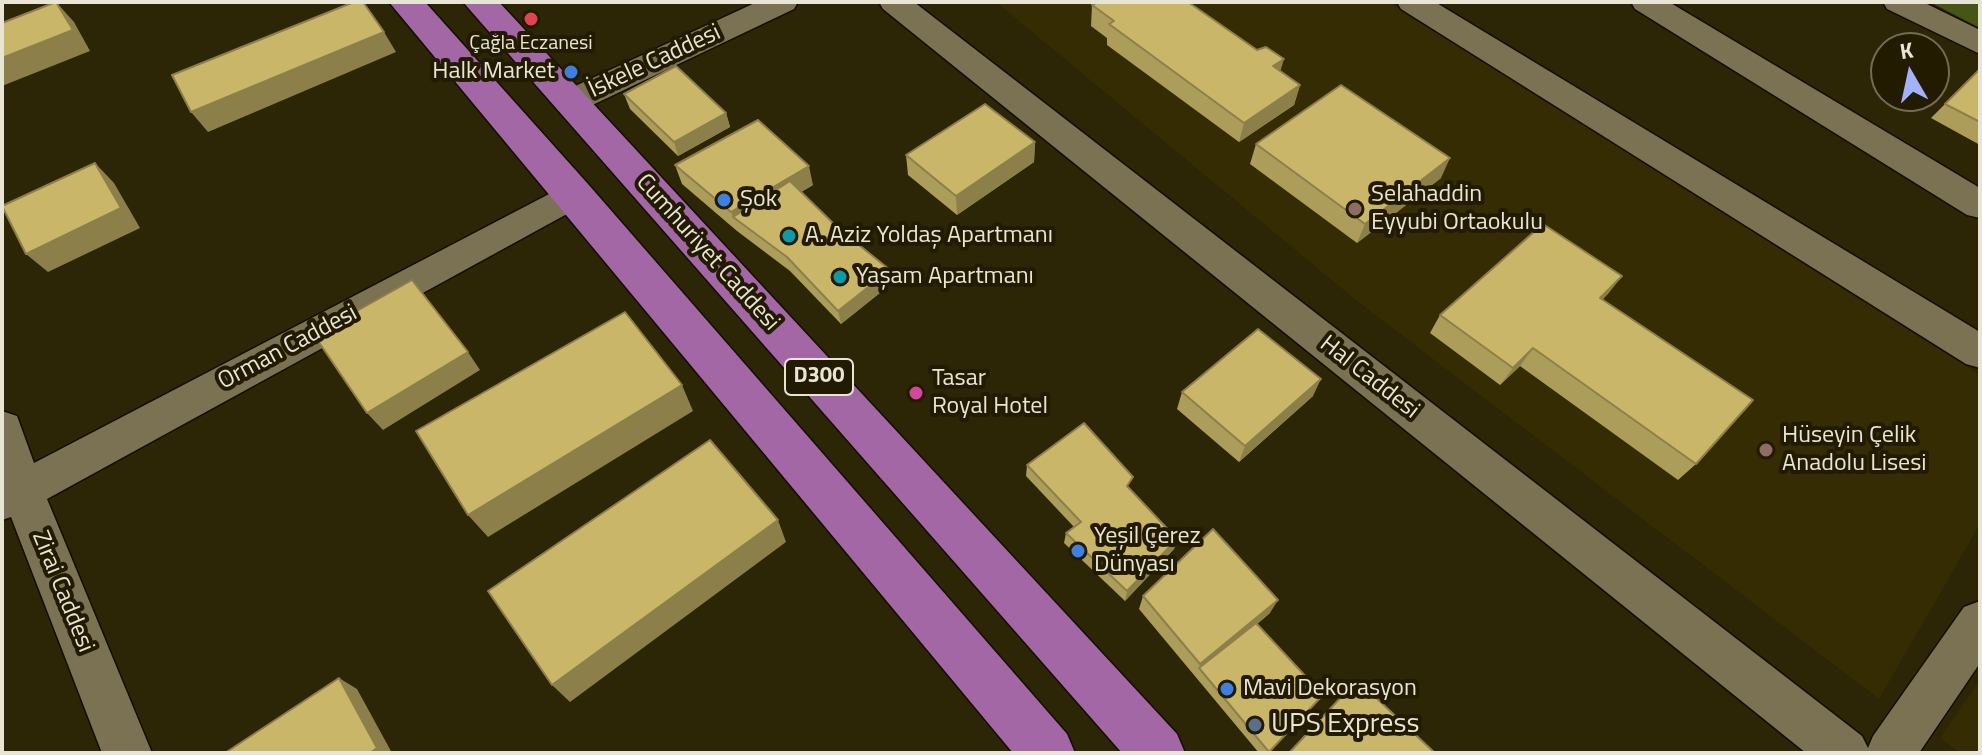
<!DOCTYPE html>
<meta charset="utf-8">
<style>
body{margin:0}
#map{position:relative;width:1982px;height:755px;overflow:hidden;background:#2c2506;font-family:"Titillium Web",sans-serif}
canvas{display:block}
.frame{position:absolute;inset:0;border:4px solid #e9e5d4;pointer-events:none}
.north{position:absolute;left:1870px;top:32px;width:80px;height:80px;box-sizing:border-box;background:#231b00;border:2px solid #726c55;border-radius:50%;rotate:351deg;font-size:22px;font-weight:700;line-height:32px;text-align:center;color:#e9e5d4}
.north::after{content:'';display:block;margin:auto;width:28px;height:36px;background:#a3b2fd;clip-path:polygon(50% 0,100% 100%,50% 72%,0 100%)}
</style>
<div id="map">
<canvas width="1982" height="755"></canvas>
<div class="frame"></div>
<div class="north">K</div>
</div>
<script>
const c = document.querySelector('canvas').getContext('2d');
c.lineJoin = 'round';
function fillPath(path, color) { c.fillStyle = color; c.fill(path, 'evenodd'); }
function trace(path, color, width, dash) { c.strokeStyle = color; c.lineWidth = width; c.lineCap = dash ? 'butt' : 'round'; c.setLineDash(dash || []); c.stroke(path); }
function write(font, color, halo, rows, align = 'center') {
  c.font = font + ' "Titillium Web",sans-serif'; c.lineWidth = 8; c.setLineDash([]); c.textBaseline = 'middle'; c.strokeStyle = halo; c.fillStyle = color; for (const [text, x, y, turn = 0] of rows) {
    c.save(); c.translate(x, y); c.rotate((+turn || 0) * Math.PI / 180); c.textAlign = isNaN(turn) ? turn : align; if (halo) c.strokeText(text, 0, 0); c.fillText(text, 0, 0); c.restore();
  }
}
const built = new Path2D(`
 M996,2H1389L1980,375V524L1879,699L1357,301Z
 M1980,680V753H1960L1940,738Z`);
const green = new Path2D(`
 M1930,2H1980V28Z`);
const minor = new Path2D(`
 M757,2H798L794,9L582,110L570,114L558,110L553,102L558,94Z
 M879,2H914L1862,736L1868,748L1873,736L1964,607L1980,601V663L1919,753H1806L883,9Z
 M1397,2H1435L1980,332V368L1966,364L1401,9Z
 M1631,2H1669L1980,188V218L1967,215L1635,9Z
 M1883,2H1923L1980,30V54L1887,9Z
 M574,181L587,185L592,194L587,203L47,499L152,753H102L11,517L2,520V411L17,416L34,463Z`);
const highway = new Path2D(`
 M389,2H425L588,184L1067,734L1075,753H1013Z
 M463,2H499L1177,734L1185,753H1122Z`);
const wall = new Path2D(`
 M1092,5L1280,72L1300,85L1294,105L1239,142L1107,45V38L1091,26Z
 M1980,69V145L1931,118Z
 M624,94L726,113L730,127L678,156L630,109Z
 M1035,142L1034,162L957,215L908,175L906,155Z
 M1256,144L1441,178L1357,243L1250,164Z
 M675,165L813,185L801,192L891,284L841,324L790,271L737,231L682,184Z
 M1622,276L1603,299L1696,464L1678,480L1520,366L1500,385L1430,333L1440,315Z
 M1182,392L1313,396L1239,462L1177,409Z
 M1027,465L1130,489L1177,539L1174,549L1125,601L1064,543L1066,533L1074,527L1026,476Z
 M1143,596L1270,613L1257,624L1323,695L1269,753H1259L1139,609Z`);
const shadedWall = new Path2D(`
 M56,2L74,22L90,51L2,86V58Z
 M384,32L396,52L208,132L191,112Z
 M1284,59L1278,79L1273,66Z
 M1300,85L1294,105L1239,142L1244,123Z
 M726,113L730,127L678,156L674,142Z
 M1035,142L1034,162L957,215L956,196Z
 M1450,158L1441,178L1357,243L1365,224Z
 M95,163L114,183L140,228L48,272L26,254Z
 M809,166L813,185L745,226L733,217L731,212Z
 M890,270L891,284L841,324L838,311Z
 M1622,276L1608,294L1586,316L1600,298Z
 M1533,348L1520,366L1500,385L1513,368Z
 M468,352L480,370L383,430L367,413Z
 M1321,379L1313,396L1239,462L1245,446Z
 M682,385L693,411L488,537L468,515Z
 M778,520L786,542L570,702L552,685Z
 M1177,539L1174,549L1125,601L1127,591Z
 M1278,600L1270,613L1201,671L1199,668L1200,664Z
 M339,678L357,689L392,753H370Z`);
const building = new Path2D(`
 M56,2L73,30L2,58V23Z
 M354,2H363L384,32L191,112L172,75Z
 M1098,2H1188L1257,50L1266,47L1284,59L1273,66L1300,85L1244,123L1109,24L1114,21L1092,5Z
 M676,66L726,113L674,142L624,94Z
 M1980,69V122L1945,104Z
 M1341,85L1450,158L1365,224L1256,144Z
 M985,104L1035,142L956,196L906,155Z
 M758,120L809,166L731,212L675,165Z
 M95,163L121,208L26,254L2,206Z
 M790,181L838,228L890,270L838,311L787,257L733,217Z
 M1543,224L1622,276L1600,298L1753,400L1696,464L1533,348L1513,368L1440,315Z
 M412,280L468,352L367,413L314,335Z
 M625,312L682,385L468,515L416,431Z
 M1258,329L1321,379L1245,446L1182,392Z
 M1084,423L1133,477L1127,486L1177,539L1127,591L1066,533L1081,522L1027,465Z
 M710,440L778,520L552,685L488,591Z
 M1213,529L1278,600L1200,664L1143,596Z
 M1256,623L1323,695L1269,752L1199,668Z
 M339,678L377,748L370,753H225Z
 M1357,680L1435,753H1289Z`);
const markers = [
 [531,19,8,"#e0444e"],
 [571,72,8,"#3f7fe0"],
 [724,200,8,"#3f7fe0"],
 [1355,209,8,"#8d6e63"],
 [789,236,8,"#0f9aa8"],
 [840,277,8,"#0f9aa8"],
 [916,393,8,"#d1479c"],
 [1766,450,8,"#8d6e63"],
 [1078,551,8,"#3f7fe0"],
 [1227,689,8,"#3f7fe0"],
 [1255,725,8,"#5c6f8a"]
];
const farPoinames = [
 ["Çağla Eczanesi",531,44]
];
const shields = [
 [819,377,68]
];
const shieldNames = [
 ["D300",819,377]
];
const streetNames = [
 ["İskele Caddesi",655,62,-25],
 ["Cumhuriyet Caddesi",707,253,48],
 ["Orman Caddesi",288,348,-28],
 ["Hal Caddesi",1369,378,38],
 ["Zirai Caddesi",62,592,68]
];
const poiNames = [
 ["Halk Market",555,72,"right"],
 ["Selahaddin",1371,195],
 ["Eyyubi Ortaokulu",1371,223],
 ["Şok",740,200],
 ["A. Aziz Yoldaş Apartmanı",805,236],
 ["Yaşam Apartmanı",856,277],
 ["Tasar",932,379],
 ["Royal Hotel",932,407],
 ["Hüseyin Çelik",1782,436],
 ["Anadolu Lisesi",1782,464],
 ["Yeşil Çerez",1094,537],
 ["Dünyası",1094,565],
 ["Mavi Dekorasyon",1243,689]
];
const nearPoinames = [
 ["UPS Express",1271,725]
];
fillPath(built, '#362c04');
fillPath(green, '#465617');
trace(minor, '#130e00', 3);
trace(highway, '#130e00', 3);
fillPath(minor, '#7a7253');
fillPath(highway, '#a367a6');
fillPath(wall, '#ad9d5a');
fillPath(shadedWall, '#8d7f4a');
fillPath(building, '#c9b669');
trace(building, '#8d7f4a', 2);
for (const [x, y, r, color] of markers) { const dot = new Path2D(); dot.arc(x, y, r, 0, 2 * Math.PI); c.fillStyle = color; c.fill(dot); trace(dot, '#231b00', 3); }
write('20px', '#e9e5d4', '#231b00', farPoinames);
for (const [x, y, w] of shields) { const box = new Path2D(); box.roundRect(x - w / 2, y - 18, w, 36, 6); c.fillStyle = '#231b00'; c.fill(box); trace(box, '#e9e5d4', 2); }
write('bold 22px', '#e9e5d4', null, shieldNames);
write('24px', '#e9e5d4', '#231b00', streetNames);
write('24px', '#e9e5d4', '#231b00', poiNames, 'left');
write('28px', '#e9e5d4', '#231b00', nearPoinames, 'left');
</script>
